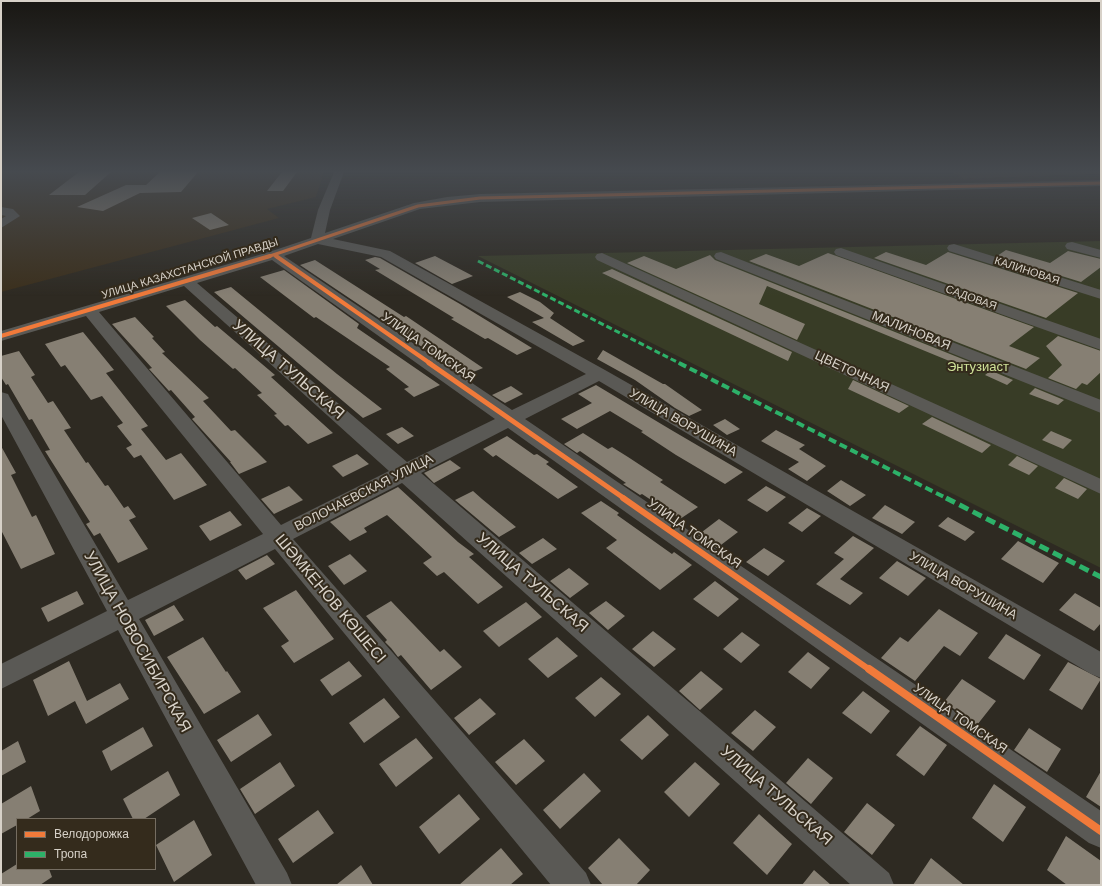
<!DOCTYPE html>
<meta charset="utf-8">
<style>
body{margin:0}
#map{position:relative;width:1102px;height:886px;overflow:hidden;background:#2e2a22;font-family:Helvetica,sans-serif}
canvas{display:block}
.frame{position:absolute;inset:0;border:2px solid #d7d1c8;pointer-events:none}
.legend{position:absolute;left:16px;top:818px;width:140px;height:52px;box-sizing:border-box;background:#342b1c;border:1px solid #756d61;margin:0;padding:5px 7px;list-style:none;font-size:12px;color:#d7d1c8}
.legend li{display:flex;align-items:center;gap:8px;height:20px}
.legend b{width:20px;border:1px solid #756d61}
</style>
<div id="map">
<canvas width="1102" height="886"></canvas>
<div class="frame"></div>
<ul class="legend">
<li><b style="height:5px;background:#f17a3a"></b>Велодорожка</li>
<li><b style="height:5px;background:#2db169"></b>Тропа</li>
</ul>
</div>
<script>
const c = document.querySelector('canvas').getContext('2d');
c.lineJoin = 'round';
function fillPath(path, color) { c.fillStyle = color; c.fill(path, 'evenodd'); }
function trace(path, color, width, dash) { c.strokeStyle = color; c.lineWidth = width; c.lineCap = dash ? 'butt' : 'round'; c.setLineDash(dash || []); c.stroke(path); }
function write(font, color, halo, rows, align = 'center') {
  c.font = font + ' Helvetica,sans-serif'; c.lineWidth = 4; c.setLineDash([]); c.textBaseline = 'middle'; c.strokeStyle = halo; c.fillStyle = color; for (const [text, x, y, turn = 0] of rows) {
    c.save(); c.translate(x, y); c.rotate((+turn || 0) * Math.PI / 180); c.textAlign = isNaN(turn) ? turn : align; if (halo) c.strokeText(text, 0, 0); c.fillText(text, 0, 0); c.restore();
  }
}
const built = new Path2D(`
 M1,172H324L316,197L267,209L279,218L1,292Z
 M952,172H1101V174L963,179Z`);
const green = new Path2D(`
 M1101,241V568L478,256Z`);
const building = new Path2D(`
 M79,172H111L85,195H49Z
 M160,172H198L181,192L140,193L103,211L77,207L126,185H146Z
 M282,172H297L283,191H267Z
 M211,213L229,225L210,230L192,218Z
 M1006,250L1050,263L1068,251L1101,259V267L1081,282L997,256Z
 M886,252L926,265L948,252L1078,293L1046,318L874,258Z
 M828,253L1034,327L1009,346L1040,358L1026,369L749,261L766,254L799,266Z
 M710,255L715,260L970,362L964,367L767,286L759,304L805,324L797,340L627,263L644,256L676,269Z
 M435,256L473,276L452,284L415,263Z
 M375,257L380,258L460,304L532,348L517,355L488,338L485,339L451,319L454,318L375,270L380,269L365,260Z
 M315,260L404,317L406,316L483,368L466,375L437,357L300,265Z
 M612,269L792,352L788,361L602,273Z
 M284,270L359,324L357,328L440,385L414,397L404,389L409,387L386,369L390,367L316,317L314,318L260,277Z
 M231,287L337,374L382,409L363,418L214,292Z
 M520,292L540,302L554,313L550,318L585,341L573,346L532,322L544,318L507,297Z
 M185,300L215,327L217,326L275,375L271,377L333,433L308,444L288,425L285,426L274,415L277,414L257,395L262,393L235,368L233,369L200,340L166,306Z
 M135,317L154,337L152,338L165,352L162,353L209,398L203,401L231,431L235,430L267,462L239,474L230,462H231L192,419L195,417L171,390L169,391L149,369L152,368L112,324Z
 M83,332L114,370L106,373L148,426L141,429L166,460L181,453L207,485L174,500L141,455L134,458L126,448L132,445L117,426L123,423L102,396L91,400L65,365L61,367L45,344Z
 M1058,336L1101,351V372L1087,385L1082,383L1076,389L1048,378L1062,365L1046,346Z
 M603,350L663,384H665L702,410L689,416L675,408L635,380L597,359Z
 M19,351L35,375L31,377L48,403L53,401L71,428L64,430L86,463L88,462L105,486L108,485L124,508L128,506L136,517L129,520L148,549L118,563L100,533L94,536L86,524L90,522L45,451L50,450L32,419L29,420L8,384L6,385L1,377V356Z
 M987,369L1013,380L1007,385L985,375L989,372Z
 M853,380L909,406L899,413L848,389Z
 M596,385L673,431L743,472L725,484L676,455L641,432L643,431L610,411L577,429L561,419L592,403L578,394Z
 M511,386L523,394L505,403L492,395Z
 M1035,388L1064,400L1058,405L1029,394Z
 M932,417L991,445L982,453L922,424Z
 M725,419L740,429L727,435L713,425Z
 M402,427L414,436L398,444L386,434Z
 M776,430L805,445L799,449L826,466L807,481L788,469L799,462L761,441Z
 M1051,431L1072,440L1063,449L1042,440Z
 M583,433L608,449L612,447L628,457L663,480L660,482L698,507L680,519L642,494L640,495L623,484L626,483L580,451L577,453L564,444Z
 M507,436L534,455L537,454L549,462L546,464L578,487L558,499L496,455L493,457L483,449Z
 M1,446L16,473L11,475L32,517L36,515L55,554L21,569L1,530Z
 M357,454L369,464L343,477L332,466Z
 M1017,456L1038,466L1029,475L1008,465Z
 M450,460L461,468L434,483L424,473Z
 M1064,478L1087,489L1078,499L1055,488Z
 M841,480L866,495L850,506L827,491Z
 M289,486L303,500L274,514L261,499Z
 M766,486L786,497L767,512L747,500Z
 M398,487L458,542L474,554L469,557L503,587L478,604L444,572L437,576L423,563L432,557L387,515L364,528L367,532L350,541L330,522Z
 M473,491L482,499L516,527L499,537L455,500Z
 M601,501L619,513L617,515L672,554L674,552L692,565L660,590L606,548L617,540L581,513Z
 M885,505L915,522L902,534L872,518Z
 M807,508L821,516L802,532L788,523Z
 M230,511L242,525L210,541L199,526Z
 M948,517L975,532L965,541L938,526Z
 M719,519L738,532L717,548L698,535Z
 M853,536L874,548L840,579L863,593L850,605L816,584L844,559L834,553Z
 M543,538L557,549L532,564L519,553Z
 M1018,541L1059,563L1043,583L1001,559Z
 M764,548L785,561L768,576L746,562Z
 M350,554L367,571L344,585L328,566Z
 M267,555L275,564L246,580L238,570Z
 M897,561L926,578L908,596L879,578Z
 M569,568L589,584L570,598L550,581Z
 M715,581L739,599L718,617L693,599Z
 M296,590L334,639L294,663L281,646L289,641L263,608Z
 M77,591L84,604L48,622L41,608Z
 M1075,593L1101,608V623L1094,631L1059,610Z
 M391,601L440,652L444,649L462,667L431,690L401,655L398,657L391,648L385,642L387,640L366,616Z
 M606,601L625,616L608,630L589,613Z
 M526,602L542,617L499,647L483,631Z
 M174,605L184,620L154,636L145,620Z
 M939,609L978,633L960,656L944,646L915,681L881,658L900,637L908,642Z
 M653,631L676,649L654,667L632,649Z
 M742,632L760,645L741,663L723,649Z
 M1006,634L1041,655L1024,680L988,658Z
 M203,637L226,672L227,671L241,692L204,714L167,657Z
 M557,637L578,656L548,678L528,659Z
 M808,652L830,668L811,689L788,672Z
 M69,661L87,701L120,683L129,699L86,724L75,701L48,716L33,680Z
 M349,661L362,676L332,696L320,680Z
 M1068,662L1101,679L1082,710L1049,690Z
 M701,671L723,689L700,710L679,691Z
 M601,677L621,694L595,717L575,698Z
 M962,679L996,701L977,725L944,702Z
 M863,691L890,711L871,734L842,713Z
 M384,698L400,717L364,743L349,723Z
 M480,698L496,714L469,735L454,718Z
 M755,710L776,727L753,751L731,733Z
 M258,714L272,735L231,762L217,740Z
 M648,715L669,735L642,760L620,740Z
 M920,726L947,745L924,776L896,755Z
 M143,727L153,746L111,771L102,751Z
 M1029,728L1061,749L1047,772L1014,750Z
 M416,738L433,758L396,787L379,764Z
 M524,739L545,761L516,785L495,762Z
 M18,741L26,762L1,776V751Z
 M808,758L833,778L811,804L786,783Z
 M280,762L295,786L255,814L240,789Z
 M695,762L720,784L689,817L664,792Z
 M168,771L180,795L144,819H133L123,799Z
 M1101,771V807L1086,797Z
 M584,773L601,791L560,829L543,810Z
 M994,784L1026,807L1003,842L972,818Z
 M31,786L40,811L27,819H17V825L1,834V804Z
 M459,794L480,819L439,854L419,827Z
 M867,803L895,825L872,855L844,832Z
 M318,810L334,833L293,863L278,839Z
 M759,814L792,844L767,875L733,843Z
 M194,820L212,855L174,882L156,845Z
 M1066,836L1101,861V885H1067L1047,870Z
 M619,838L650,870L636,885H603L588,868Z
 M501,848L523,874L510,885H459Z
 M931,858L964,885H913Z
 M17,864V869H49L52,877L40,885H1V874Z
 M361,865L373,885H336Z
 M814,870L831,885H802Z`);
const minor = new Path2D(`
 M334,172H344L330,210L325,233L414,203L447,197L480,194L1101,180V186L480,202L420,209L333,239L390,251L605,370L1101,652V678L1091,674L599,381L525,419L1101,811V848L1089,843L508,428L421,473L889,873L894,885H851L402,483L293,539L586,873L591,885H551L275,549L139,619L287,873L292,885H256L118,630L1,689V664L107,611L1,415V392L8,394L10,398L128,600L263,534L86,316L1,341V331L269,252L311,238L318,210ZM318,244L381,257L586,374L512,410L284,256ZM272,260L495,419L407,462L197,283ZM184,286L389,471L281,525L99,312Z
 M1,207L13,209L20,216L1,228V219L6,216L1,215Z
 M1072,242L1101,250V258L1067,249L1065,246L1067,243Z
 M954,244L1101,290V299L949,251L947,248L949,245Z
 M841,248L1101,339V350L836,255L834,252L836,249Z
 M721,252L1101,400V413L716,259L714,256L716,253Z
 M602,253L1101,479V494L597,260L595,257L597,254Z`);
const quietFar2 = new Path2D(`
 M478,261L681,364`);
const quietFar1 = new Path2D(`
 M679,363L948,499`);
const quiet = new Path2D(`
 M946,498L1101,577`);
const cyclewayFar4 = new Path2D(`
 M274,255L277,257
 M267,257L418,206L480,198L1101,183`);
const cyclewayFar3 = new Path2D(`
 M276,256L431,364
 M1,336L270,256`);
const cyclewayFar2 = new Path2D(`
 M429,363L625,499`);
const cyclewayFar1 = new Path2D(`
 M623,498L870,670`);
const cycleway = new Path2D(`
 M869,669L1101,831`);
const farStreetnames = [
 ["УЛИЦА КАЗАХСТАНСКОЙ ПРАВДЫ",190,269,-17],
 ["КАЛИНОВАЯ",1027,271,18],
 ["САДОВАЯ",971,298,20]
];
const streetNames = [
 ["МАЛИНОВАЯ",911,331,22],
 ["УЛИЦА ТОМСКАЯ",428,348,35],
 ["ЦВЕТОЧНАЯ",852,372,25],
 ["УЛИЦА ВОРУШИНА",683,423,30],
 ["ВОЛОЧАЕВСКАЯ УЛИЦА",364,493,-27],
 ["УЛИЦА ТОМСКАЯ",694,534,35],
 ["УЛИЦА ВОРУШИНА",963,586,30],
 ["УЛИЦА ТОМСКАЯ",960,719,35]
];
const parkNames = [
 ["Энтузиаст",978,367]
];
const nearStreetnames = [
 ["УЛИЦА ТУЛЬСКАЯ",288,370,41],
 ["УЛИЦА ТУЛЬСКАЯ",532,583,41],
 ["ШӘМКЕНОВ КӨШЕСІ",330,599,50],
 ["УЛИЦА НОВОСИБИРСКАЯ",137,642,61],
 ["УЛИЦА ТУЛЬСКАЯ",776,796,41]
];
fillPath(built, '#3b2f1c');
fillPath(green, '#383c26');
fillPath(building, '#867f73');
fillPath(minor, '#5a5955');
trace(quietFar2, '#2db169', 3, [6, 3]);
trace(quietFar1, '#2db169', 4, [8, 4]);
trace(quiet, '#2db169', 5, [10, 5]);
trace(cyclewayFar4, '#f17a3a', 3);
trace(cyclewayFar3, '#f17a3a', 4);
trace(cyclewayFar2, '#f17a3a', 5);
trace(cyclewayFar1, '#f17a3a', 6);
trace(cycleway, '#f17a3a', 8);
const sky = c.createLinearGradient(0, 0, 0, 296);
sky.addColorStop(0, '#191713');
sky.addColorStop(0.58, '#464a4f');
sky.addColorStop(1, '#464a4f00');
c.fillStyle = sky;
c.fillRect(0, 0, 1102, 296);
write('11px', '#d7d1c8', '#342b1c', farStreetnames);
write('13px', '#d7d1c8', '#342b1c', streetNames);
write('13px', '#cfe198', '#342b1c', parkNames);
write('16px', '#d7d1c8', '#342b1c', nearStreetnames);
</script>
